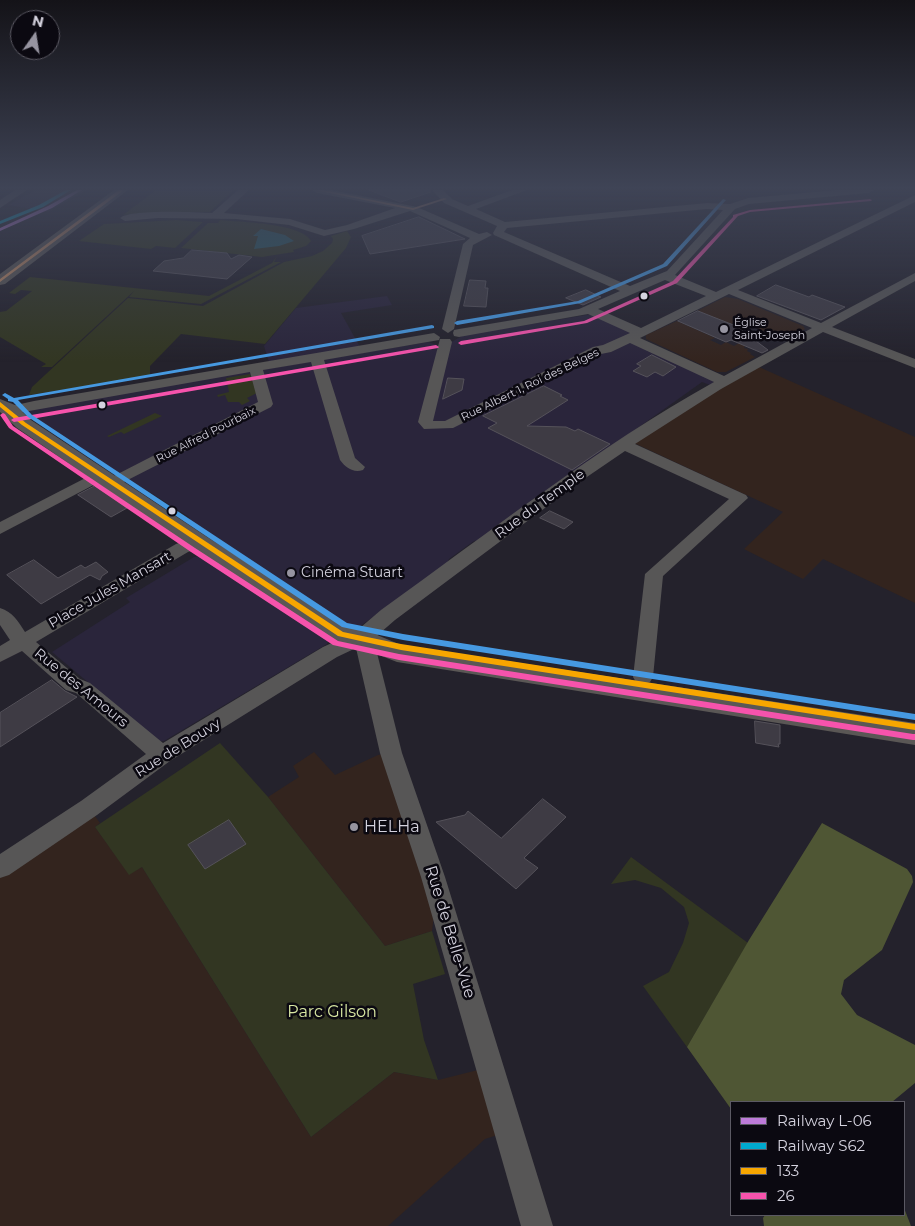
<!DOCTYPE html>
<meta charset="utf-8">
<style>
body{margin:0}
#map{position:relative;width:915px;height:1226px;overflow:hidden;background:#24222c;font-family:Montserrat,sans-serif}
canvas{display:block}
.legend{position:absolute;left:730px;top:1101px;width:175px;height:115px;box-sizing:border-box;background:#0b0911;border:1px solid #5b5963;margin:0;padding:6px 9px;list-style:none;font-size:15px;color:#d4d2de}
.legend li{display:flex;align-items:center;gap:10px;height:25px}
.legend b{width:25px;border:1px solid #5b5963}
.north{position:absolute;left:10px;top:10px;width:50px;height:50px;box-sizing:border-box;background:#0b0911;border:1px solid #5b5963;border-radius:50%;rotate:13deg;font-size:14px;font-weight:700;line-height:20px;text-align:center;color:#d4d2de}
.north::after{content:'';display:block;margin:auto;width:18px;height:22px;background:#9694a0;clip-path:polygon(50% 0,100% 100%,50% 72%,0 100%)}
</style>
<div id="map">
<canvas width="915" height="1226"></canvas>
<ul class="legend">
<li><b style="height:6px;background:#bd7bd9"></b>Railway L-06</li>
<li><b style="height:6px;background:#00a9ce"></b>Railway S62</li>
<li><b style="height:6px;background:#f7a600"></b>133</li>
<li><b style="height:6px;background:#f653ac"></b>26</li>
</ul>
<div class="north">N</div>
</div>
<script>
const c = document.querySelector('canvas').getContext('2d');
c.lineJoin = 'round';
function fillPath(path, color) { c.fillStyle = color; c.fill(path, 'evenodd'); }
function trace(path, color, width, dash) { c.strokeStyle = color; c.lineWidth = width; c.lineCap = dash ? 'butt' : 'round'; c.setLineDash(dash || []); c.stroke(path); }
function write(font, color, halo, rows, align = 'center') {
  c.font = font + ' Montserrat,sans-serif'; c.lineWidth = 5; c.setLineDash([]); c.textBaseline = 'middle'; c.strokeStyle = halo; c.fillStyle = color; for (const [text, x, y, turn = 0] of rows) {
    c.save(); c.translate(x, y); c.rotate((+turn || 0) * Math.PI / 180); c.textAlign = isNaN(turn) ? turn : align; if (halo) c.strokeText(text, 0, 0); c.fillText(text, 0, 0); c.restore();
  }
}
const built = new Path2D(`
 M36,190H87L48,212L8,205Z
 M387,296L392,305L341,313L360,347L269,362L264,346L296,308Z
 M593,314L634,332L629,339L713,380V383L710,385L702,382L481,540L474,541L449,559L447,564L359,627H352L345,623L235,550L190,523L189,517L29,416V411L35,407L428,342L437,345H446L464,335Z
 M202,556L329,639L327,644L164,741H158L52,652L130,602L126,598L194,557Z`);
const education = new Path2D(`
 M725,297L738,299L803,326L805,329L785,340L738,320L730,325L697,311Z
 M677,321L715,338L710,340L721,345L726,342L734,346L739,343L745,346L744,348L748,349L747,351L751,353L750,354L755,357L726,372H717L646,339V335Z
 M759,367L915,437V603L823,559L803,579L744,549L783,512L634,443L716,391Z
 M314,752L335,775L378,755L391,753L437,890L432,931L385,946L268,797L299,777L293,766Z
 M89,808L100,823L95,827L129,874L142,867L311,1137L394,1072L438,1080L490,1067L510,1131L485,1139L388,1226H0V867Z`);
const green = new Path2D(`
 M156,190H234L210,212H168L123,215Z
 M176,220L203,222L175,248L156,246L151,249L79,241L104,224Z
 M220,220C239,222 302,223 311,241L306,246L293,250L294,252L262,257L181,248L208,223H218Z
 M347,231L351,237L346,248L265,344L181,334L150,366V376L29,395L32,387L128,298L203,306L284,262L312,256L323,251L332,243L333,239L331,236Z
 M277,256L274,262H281L201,304L129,297L134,291L52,367H41L46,364L0,337V312L6,311L32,291L21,290L15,294L9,293L30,277L209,296L272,263Z
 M250,374L257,393L247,398L250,401L242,405L239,402H228L225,395L218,397L217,395L229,392L226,378Z
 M155,413L162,416L124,434L121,432L109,437L107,436Z
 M220,743L268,797L385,946L432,931L445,974L413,984L424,1040L438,1080L394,1072L311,1137L142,867L129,875L95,827Z
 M631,857L748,943L687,1047L643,986L669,972L683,943L689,923L684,907L661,888L635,880L611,884Z`);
const forest = new Path2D(`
 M822,823L907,869L912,876L913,882L882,950L844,980L841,994L857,1015L915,1045V1083L892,1102H731V1109L687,1047L749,940Z
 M904,1208L911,1226H764L763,1218L765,1215H904Z`);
const water = new Path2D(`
 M261,229L285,235L294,241L279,246L254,249L258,236H253Z`);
const building = new Path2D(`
 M369,190H430L431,192L401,202Z
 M419,217L465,239L370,254L362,236Z
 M192,250L227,253L231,259L239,255L252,257L227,279L153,271L164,261L183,258Z
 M470,280L486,281L485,288H488L486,307L464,306Z
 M776,285L809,297L812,295L845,307L821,320L757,296Z
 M586,290L601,297L583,305L566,298Z
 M698,311L736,326L768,350L762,353L731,340L726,342L678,321Z
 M652,355L676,367L663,376L655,372L647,377L633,371L641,366L637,364Z
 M448,378L464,379L462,390L443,399Z
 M544,386L562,395L560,396L568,400L527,426L566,427L575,431L578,429L610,444L572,470L488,428L497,423L483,416Z
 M95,486L113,498L127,508L111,517L78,495Z
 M550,511L565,518L573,522L564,529L540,518Z
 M34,560L58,578L81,565L85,568L96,562L108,572L102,576L100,580L90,575L41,604L7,575Z
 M52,680L65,691L77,697L0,747V713Z
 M755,721L780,725V744H778L779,747L756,743Z
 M543,799L566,817L524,858L538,868L516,889L436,822L465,815L468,811L501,838Z
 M229,820L246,844L205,869L188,845Z`);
const minor = new Path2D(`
 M15,190H27L0,208V200Z
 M238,190H249L224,213L290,219L325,230L347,225L395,208L317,193L312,190H332L417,207L479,234L487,232L492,235L473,245L454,329L448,333L442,329L463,244L470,238L410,211L354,229L324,236L289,225L236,219L158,218L125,221L120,218C130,209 195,212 212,213Z
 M432,190H443L452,199L468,206L512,190H527L476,209L505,222L707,203L730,204L748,198L836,190H874L869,193L749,204L735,209L675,275L716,292L915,195V202L738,290L821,323L915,273V281L832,327L915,359V368L823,332L721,389L635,444L746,495L748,498L663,576L653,677L650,682L643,684L636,682L633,677L645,574L729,499L625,451L581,481L395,620L372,640L375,645L402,753L445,877L553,1226H521L421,877L380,753L356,648L337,657L170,761L97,815L9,875L0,878V854L81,801L146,754L76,693L66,690L22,651L0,662V646L10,640L0,625V608C13,612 18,621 25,632L176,544L199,536L205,538L208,542L205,546L188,552L36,642L80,679L90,683L163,743L323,647L354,633L381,610C490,532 597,447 714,382L630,343L611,352L601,354L453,428L424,429L418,422L440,339H450L452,342L433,421H445L593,347L603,345L630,333L588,314L459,337L454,336L453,333L454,330L459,329L579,309L620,291L494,235L493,233L497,226L444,203ZM707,209L723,210L667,271L630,286L504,232L507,228ZM665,280L706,296L641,328L598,309ZM729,294L812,328L724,376L640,338Z
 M434,333L440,337L439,340L324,360L355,458L365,467L363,470C353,473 346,468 340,460L311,362L263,370L273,404L271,407L112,488L106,486L104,483L106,480L258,402L250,372L12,414L7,413L5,410L7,407L34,401Z
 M99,471L105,473L107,476L105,479L0,534V522Z`);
const major = new Path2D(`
 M114,190H128L5,284L0,285V274Z
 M0,399L15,405L31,420L207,537L348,627L370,632L401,645L915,723V745L397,662L356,646L332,640L191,547L17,428L0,412Z`);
const bus1 = new Path2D(`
 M0,402L26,423L343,632L401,644L915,724V730L401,650L338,636L22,425L0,407Z`);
const bus2 = new Path2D(`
 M870,199L872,200L871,201L750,212L738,216L677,283L587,323L461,345L458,343L461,341L584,321L673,281L733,217V215L750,210Z
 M436,345L439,347L438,348L14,422L11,420L14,418Z
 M3,413L5,414L13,426L195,548L338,641L399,654L913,734H915V740H913L399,660L333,645L191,552L9,428L0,415Z`);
const bus3 = new Path2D(`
 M723,199L726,200L667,266L581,303L457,325L454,323L457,321L578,301L663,264Z
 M432,325L434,326V328L18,400L32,415L347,623L403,634L915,714V720L403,640L342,627L28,417L13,402L8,401V399L2,395L5,393L14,398Z`);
const bus4 = new Path2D(`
 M119,190H124L0,282V279Z
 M315,190H323L413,208L444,198L447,199L413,210Z`);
const rail1 = new Path2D(`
 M77,190H82L52,208L0,231V228L48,206Z`);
const rail2 = new Path2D(`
 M66,190H71L43,207L0,224V221L39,205Z`);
const markers = [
 [644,296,4.5,"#d4d2de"],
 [724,329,5,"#9694a0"],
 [102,405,4.5,"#d4d2de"],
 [172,511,4.5,"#d4d2de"],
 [291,573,5,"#9694a0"],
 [354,827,5,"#9694a0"]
];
const farPoinames = [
 ["Église",734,323],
 ["Saint-Joseph",734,336]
];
const farStreetnames = [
 ["Rue Albert 1, Roi des Belges",530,385,-26],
 ["Rue Alfred Pourbaix",206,435,-27]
];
const streetNames = [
 ["Rue du Temple",540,504,-36],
 ["Place Jules Mansart",110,590,-30],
 ["Rue des Amours",81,688,39],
 ["Rue de Bouvy",178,748,-32]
];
const poiNames = [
 ["Cinéma Stuart",301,573]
];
const nearPoinames = [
 ["HELHa",364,827]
];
const nearStreetnames = [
 ["Rue de Belle-Vue",450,932,73]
];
const nearParknames = [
 ["Parc Gilson",332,1012]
];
fillPath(built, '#2a253b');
fillPath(education, '#33241e');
fillPath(green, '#323622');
fillPath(forest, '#4f5634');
fillPath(water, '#275a64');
fillPath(building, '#3e3b44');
trace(building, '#55525a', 1);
fillPath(minor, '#575656');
fillPath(major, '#5a5755');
fillPath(bus1, '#f7a600');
fillPath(bus2, '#f653ac');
fillPath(bus3, '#4699e1');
fillPath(bus4, '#c18c65');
fillPath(rail1, '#bd7bd9');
fillPath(rail2, '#00a9ce');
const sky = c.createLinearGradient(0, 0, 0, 362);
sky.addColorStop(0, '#141318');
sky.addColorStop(0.52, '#3f4456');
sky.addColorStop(1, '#3f445600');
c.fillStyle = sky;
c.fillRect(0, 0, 915, 362);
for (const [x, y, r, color] of markers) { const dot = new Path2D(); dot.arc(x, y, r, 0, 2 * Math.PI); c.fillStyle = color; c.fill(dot); trace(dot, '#0b0911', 2); }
write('11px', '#d4d2de', '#0b0911', farPoinames, 'left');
write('11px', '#d4d2de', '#0b0911', farStreetnames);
write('14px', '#d4d2de', '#0b0911', streetNames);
write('14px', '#d4d2de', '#0b0911', poiNames, 'left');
write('16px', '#d4d2de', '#0b0911', nearPoinames, 'left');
write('16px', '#d4d2de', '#0b0911', nearStreetnames);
write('16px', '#d9e8a3', '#0b0911', nearParknames);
</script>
